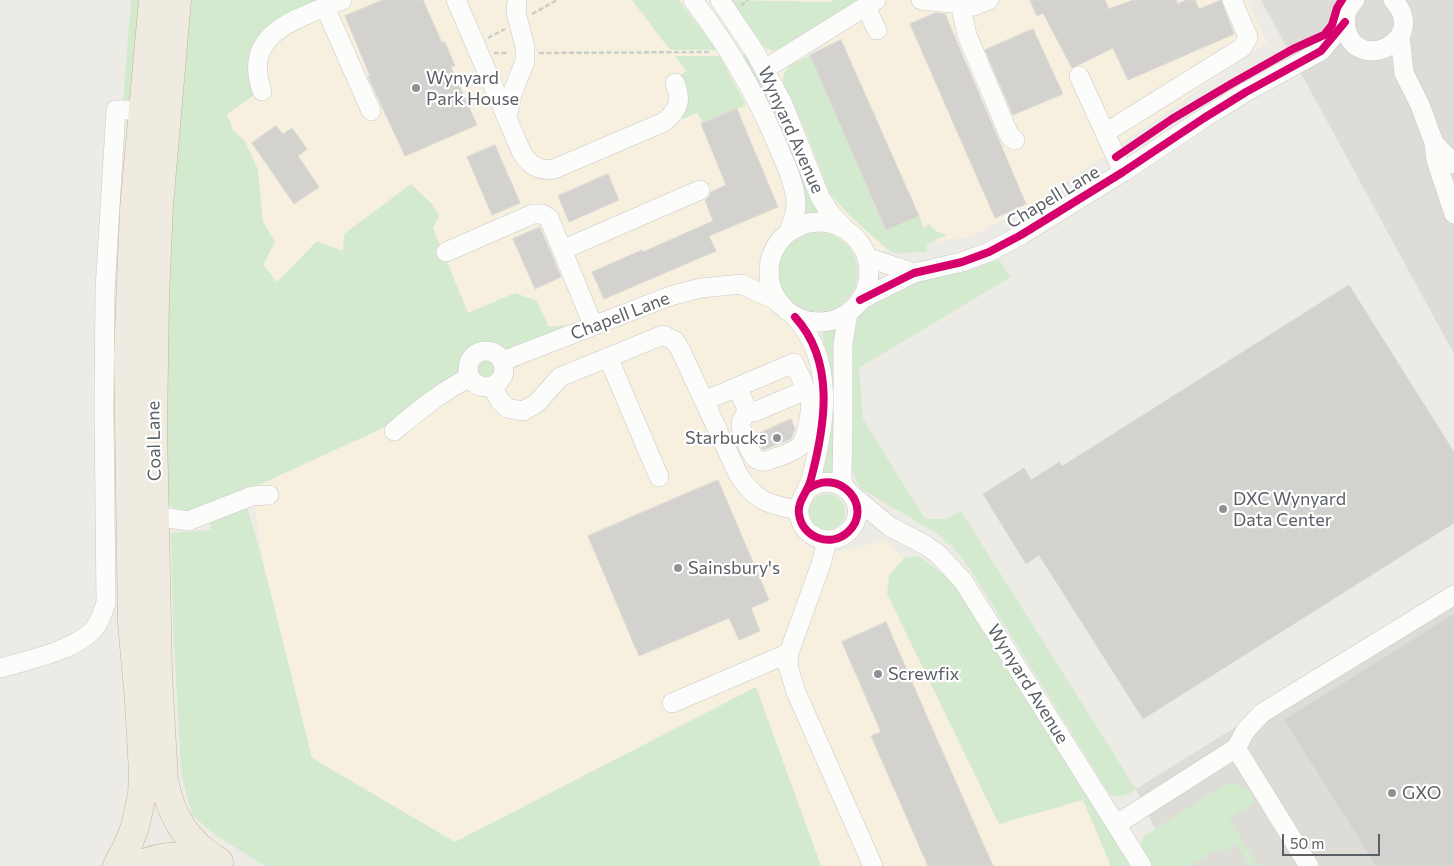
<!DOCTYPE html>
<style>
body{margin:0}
#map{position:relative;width:1454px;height:866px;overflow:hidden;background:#edebe6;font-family:Commissioner,sans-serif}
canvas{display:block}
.scale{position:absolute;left:1282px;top:834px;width:98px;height:22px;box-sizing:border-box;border:2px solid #5b6066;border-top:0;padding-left:6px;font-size:15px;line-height:18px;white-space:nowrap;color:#5b6066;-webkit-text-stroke:4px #fff;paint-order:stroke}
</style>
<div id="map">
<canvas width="1454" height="866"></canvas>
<div class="scale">50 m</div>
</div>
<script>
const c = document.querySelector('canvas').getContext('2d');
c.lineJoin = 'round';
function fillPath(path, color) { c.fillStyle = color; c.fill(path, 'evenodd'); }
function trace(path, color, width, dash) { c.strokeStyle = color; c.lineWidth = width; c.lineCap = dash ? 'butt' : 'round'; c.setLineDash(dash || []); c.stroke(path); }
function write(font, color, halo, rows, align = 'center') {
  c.font = font + ' Commissioner,sans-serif'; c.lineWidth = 4.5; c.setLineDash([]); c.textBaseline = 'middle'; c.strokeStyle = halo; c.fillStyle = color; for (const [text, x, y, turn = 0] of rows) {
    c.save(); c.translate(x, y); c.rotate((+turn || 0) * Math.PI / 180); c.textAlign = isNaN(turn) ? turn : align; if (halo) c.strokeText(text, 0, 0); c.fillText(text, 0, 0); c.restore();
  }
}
const commercial = new Path2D(`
 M229,0H1247L1267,42L1039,201L970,237L892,248L726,292L741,293L762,301L780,314L789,323L804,344L817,384L808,457L802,477L791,501L789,520L796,535L811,548L831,553L885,541L904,558L889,575L999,824L1083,800L1111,866H821L756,688L455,843L312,758L262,559L221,243Z`);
const industrial = new Path2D(`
 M1261,0H1454V354Z
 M1454,591V866H1173L1136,789Z`);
const green = new Path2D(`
 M131,0H143L136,93L129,100L123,101Z
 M190,0H324L278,18L270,25L257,93L227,114L233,130L245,141L258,170L263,222L275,242L263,265L277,282L317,241L343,251L344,234L411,184L432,204L439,216L433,228L468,313L515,293L537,301L549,327L565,325L558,341L532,360L241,493L247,507L262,559L312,758L455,842L756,687L821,866H265L217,836L192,815L181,772L173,622L171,533L211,530L210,521L186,514L167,504L160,351Z
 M632,0H679L717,50H670Z
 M731,0L829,2L834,0H861L782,51L780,48L772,51L764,47Z
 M741,55H749C773,99 792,145 808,192C811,200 816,206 818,213H804Z
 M810,55L841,125L873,111L877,117L844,132L886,230L919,216L924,228L928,224L936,231L947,235L927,244V252L894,253L887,249L851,217L830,194L805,130L783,83C781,66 798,62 810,55Z
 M675,56H720L746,105L703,123L697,113L683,119L679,116V76L686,71Z
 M778 272a40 40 0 1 1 80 0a40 40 0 1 1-80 0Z
 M999,260L1011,277L859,368L863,419L925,519H947L961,511L1136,789C1128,795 1122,797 1111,796L1107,790L970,569L953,547L936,533L860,488L852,471L853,447L850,347L852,332L859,316L870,306L895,288L911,281Z
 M835,329L837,333L833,474L822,473L829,434V363L822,333L823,331Z
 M809 512a18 18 0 1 1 36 0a18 18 0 1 1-36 0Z
 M919,556L952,581L1132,866H1111L1083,800L999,824L887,594L889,575L904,558Z
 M1234,783L1249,790L1254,799L1252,804L1229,819L1258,866H1250L1236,844L1221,853L1218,849L1190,866H1148L1140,849L1143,837L1225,784Z`);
const building = new Path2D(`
 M383,0H423L442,43L445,42L455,66L451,67L477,125L405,156L368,77L370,76L345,16Z
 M1030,0H1105L1109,9L1133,0H1176L1178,4L1186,0H1195L1199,9L1221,0L1234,34L1128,80L1113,48L1072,68L1043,13L1037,16Z
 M936,13L945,14L1026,204L995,218L910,24Z
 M1033,29L1063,94L1013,115L985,50Z
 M841,40L919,216L886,230L810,55Z
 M737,109L778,207L709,236L716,251L604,299L592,272L642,250L643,252L713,221L705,200L709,197L711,192L726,185L701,124Z
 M276,126L283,134L292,128L307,149L298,156L319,187L294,204L252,143Z
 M495,145L520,203L492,215L467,157Z
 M608,174L619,200L569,222L558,196Z
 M540,227L561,277L535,289L513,239Z
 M1349,285L1454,452V523L1143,719L1039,555L1026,564L983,494L1024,468L1031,480L1059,462L1062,466Z
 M791,419L795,429L791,439L763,450L756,435Z
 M718,480L769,600L751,608L760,631L739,640L729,618L639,656L588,536Z
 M1454,614V866H1376L1284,720Z
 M886,622L925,712L993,866H928L871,736L881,732L842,642Z`);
const path = new Path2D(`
 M741,6L748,0
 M532,14L557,0
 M488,38L505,29
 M494,53H509
 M539,53L711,52`);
const minor = new Path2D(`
 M456,0L522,153C530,166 539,171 554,169L664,122C679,109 682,101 675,83
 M693,0C731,50 759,98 782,156C788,170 796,188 796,204C796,214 792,223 788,233
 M720,0L755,52L783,104L820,197L830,213L844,228
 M921,0L960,4L967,35L1010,137L1015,140
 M1355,0C1347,7 1344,17 1346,28C1355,75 1431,41 1393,0
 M325,7L371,111
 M866,7L877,30
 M961,7L974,6L989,0
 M1400,36L1404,73L1420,105L1434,143L1436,160L1454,214
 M765,69L876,0
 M1079,76L1123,172
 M262,91C241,31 299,19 342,0
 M507,119L512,94L525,61V47L516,12L517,1
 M1105,133L1243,47L1248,37L1232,0
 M1434,143L1454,164
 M769 272a50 50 0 1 1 100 0a50 50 0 1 1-100 0Z
 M562,250L700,190
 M446,252L533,214H542L549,218L593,325
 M866,257L914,273
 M860,300L914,273L962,262L989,252L1021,235L1123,172L1204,118L1246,92L1321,51L1345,22
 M795,317C836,362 825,426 811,479C808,492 797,501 799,514C802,538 831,548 848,532C875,507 839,466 808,489
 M468 369a18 18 0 1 1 36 0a18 18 0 1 1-36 0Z
 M608,357L659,477
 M503,361L670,296L701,288L741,284L776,300L781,305
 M492,386L500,401L507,408L523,411L537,403L560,377L663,335L675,341L680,349L738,474C755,501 768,505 799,510
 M704,401L794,363L803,382V388L799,393L754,412L748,411L737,387
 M748,411C745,415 741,419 741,425C741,431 751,454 755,458C759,461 762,462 766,461C777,457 790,454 799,447C807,441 812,407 810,398C809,393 806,391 803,388
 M394,431C419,410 441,392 470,377
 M843,486L842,476L843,419V344L848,313
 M853,496L889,526L925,545L938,554L963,581L1142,866
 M155,516L188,521L252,496L269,495
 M827,540L822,561L789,653L788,666L796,692L873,866
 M0,668C25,661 71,651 90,633C99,625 102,614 106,603L104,408L105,289L116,110H144
 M672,703L789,653
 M1236,748L1309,866
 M1117,824L1236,748L1246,730L1262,713L1454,595`);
const highway = new Path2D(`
 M177,0L159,205L155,297L153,429L158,673L164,781C172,819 187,842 219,862
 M117,866L128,845L135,827L142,795L143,773L139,701L132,623L128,355L134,209L153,0
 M139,866C164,852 190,856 217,862`);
const cycleway = new Path2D(`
 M1116,157L1172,119L1231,84L1293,49L1324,35L1332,25L1337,8L1342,0
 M860,300L914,273L962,262L989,252L1021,235L1123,172L1204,118L1246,92L1321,51L1345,22
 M795,317C836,362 825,426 811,479C808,492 797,501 799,514C802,538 831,548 848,532C875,507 839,466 808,489`);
const markers = [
 [416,88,5,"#8e9193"],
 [777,438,5,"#8e9193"],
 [1223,509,5,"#8e9193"],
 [678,568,5,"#8e9193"],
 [878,674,5,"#8e9193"],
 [1392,793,5,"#8e9193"]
];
const poiNames = [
 ["Wynyard",426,78],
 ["Park House",426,99],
 ["Starbucks",767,438,"right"],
 ["DXC Wynyard",1233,499],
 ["Data Center",1233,520],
 ["Sainsbury's",688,568],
 ["Screwfix",888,674],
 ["GXO",1402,793]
];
const streetNames = [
 ["Wynyard Avenue",791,130,66],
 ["Chapell Lane",1053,197,-31],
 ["Chapell Lane",620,316,-21],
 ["Coal Lane",154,441,-91],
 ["Wynyard Avenue",1028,684,58]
];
fillPath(commercial, '#f7f0df');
fillPath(industrial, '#dedcd7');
fillPath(green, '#d4eacf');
fillPath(building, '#d3d2cf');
trace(building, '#dcdad6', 1);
trace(minor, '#c9c9c9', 20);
trace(highway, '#c5b393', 29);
trace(path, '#c8ceca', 2.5, [5, 2.5]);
trace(minor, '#fcfcfb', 19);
trace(highway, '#f0ebe1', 28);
trace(cycleway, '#d6006c', 8);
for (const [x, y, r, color] of markers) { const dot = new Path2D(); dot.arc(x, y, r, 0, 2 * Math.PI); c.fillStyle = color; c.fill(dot); trace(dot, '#fff', 2); }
write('18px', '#5b6066', '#fff', poiNames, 'left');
write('18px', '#5b6066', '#fff', streetNames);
</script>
